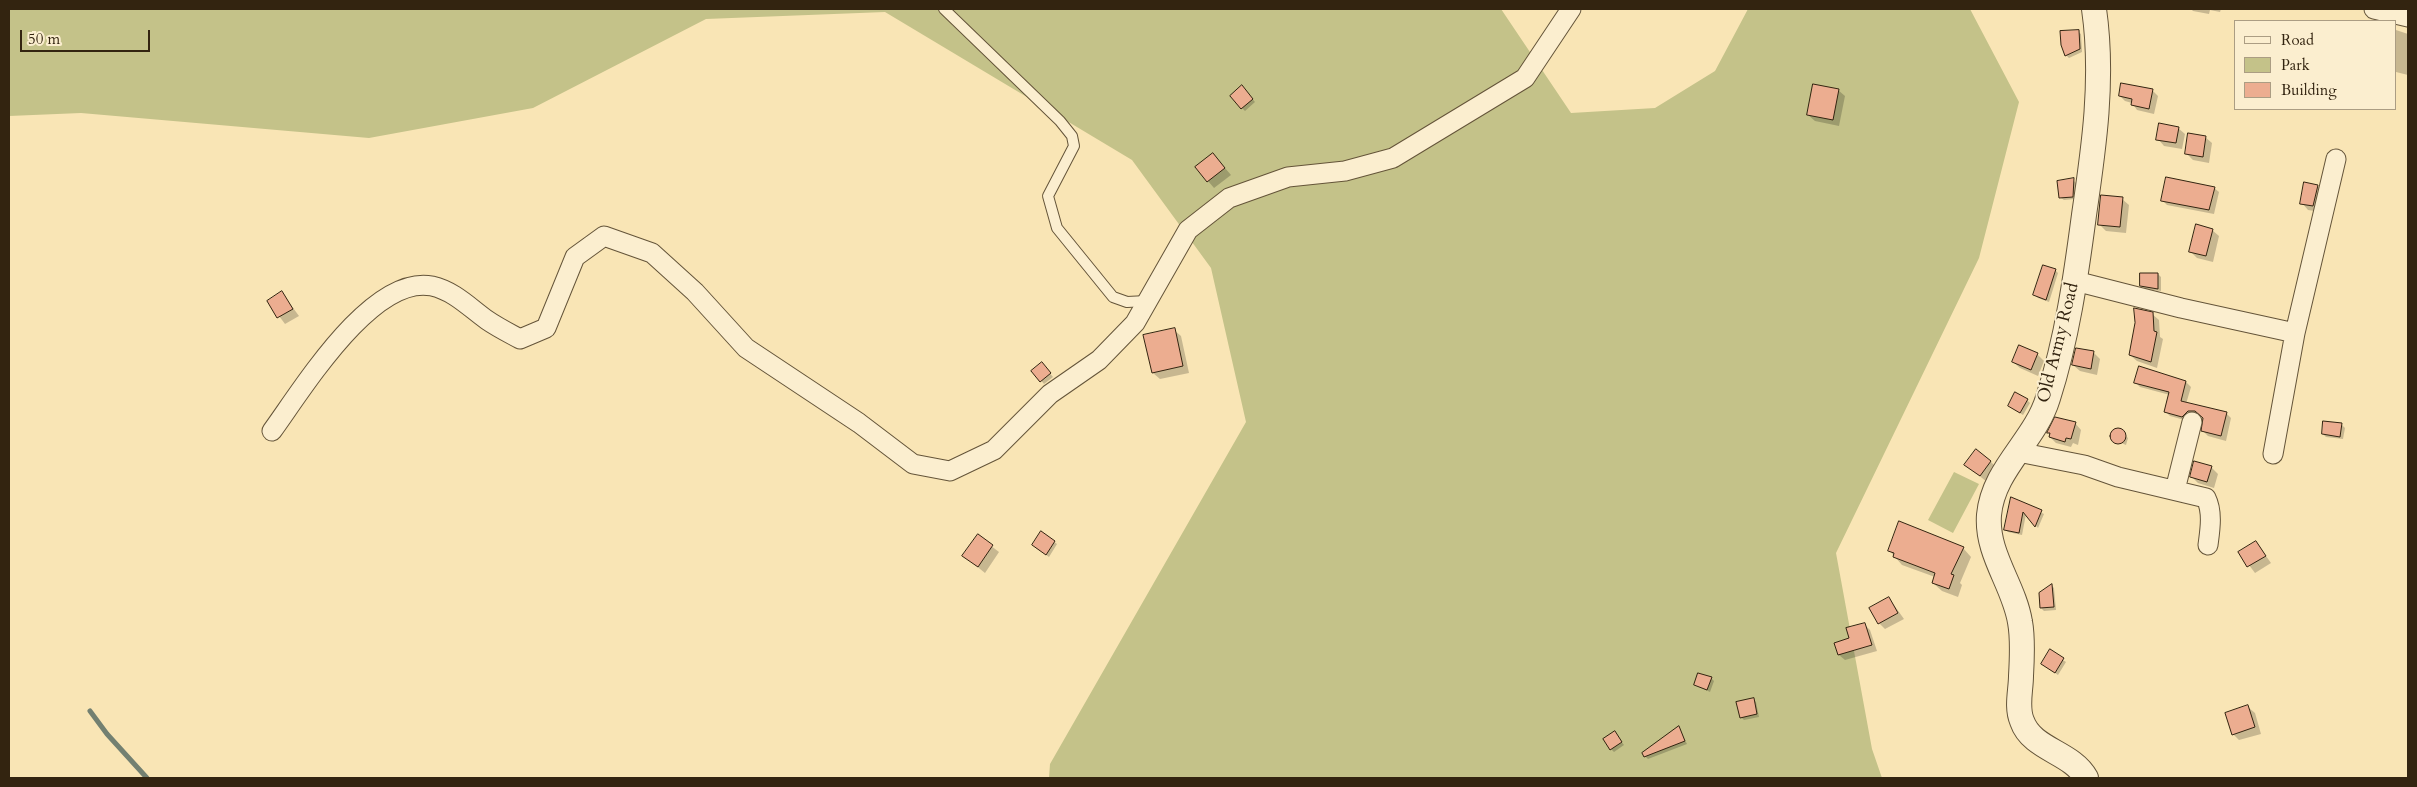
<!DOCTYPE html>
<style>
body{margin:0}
#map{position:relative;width:2417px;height:787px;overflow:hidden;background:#f9e5b5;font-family:Cardo,serif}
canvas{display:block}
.frame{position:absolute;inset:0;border:10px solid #332410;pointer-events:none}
.legend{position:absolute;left:2234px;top:20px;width:162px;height:90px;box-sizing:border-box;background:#fbeecf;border:1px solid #ab9d83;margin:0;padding:6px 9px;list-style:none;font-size:15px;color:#332410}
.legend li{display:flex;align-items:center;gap:10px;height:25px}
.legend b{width:25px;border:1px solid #ab9d83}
.scale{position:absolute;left:20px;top:30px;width:130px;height:22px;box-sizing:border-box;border:2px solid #332410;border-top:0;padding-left:6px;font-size:15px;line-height:18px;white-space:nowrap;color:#332410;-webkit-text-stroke:4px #fbeecf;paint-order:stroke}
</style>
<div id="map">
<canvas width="2417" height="787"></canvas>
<div class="frame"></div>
<ul class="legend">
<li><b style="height:6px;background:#fbeecf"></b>Road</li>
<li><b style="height:14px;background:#c4c289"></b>Park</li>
<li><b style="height:14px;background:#ecad90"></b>Building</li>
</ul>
<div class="scale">50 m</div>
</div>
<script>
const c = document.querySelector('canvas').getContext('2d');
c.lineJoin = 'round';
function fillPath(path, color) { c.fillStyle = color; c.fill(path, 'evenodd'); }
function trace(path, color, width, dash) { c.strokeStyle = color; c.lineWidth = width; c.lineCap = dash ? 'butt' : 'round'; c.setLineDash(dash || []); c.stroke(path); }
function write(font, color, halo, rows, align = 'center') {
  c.font = font + ' Cardo,serif'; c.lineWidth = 4; c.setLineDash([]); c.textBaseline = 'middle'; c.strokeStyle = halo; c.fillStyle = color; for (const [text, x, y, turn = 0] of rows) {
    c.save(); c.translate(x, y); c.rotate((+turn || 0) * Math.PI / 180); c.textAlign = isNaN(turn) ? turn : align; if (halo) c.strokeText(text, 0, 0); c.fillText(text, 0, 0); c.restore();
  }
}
const green = new Path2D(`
 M9,9H1501L1571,113L1655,108L1715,71L1748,9H1970L2019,102L1979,258L1836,553L1872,749L1882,778H1049L1050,764L1246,422L1211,268L1132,160L885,12L706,19L533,108L369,138L81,113L9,116Z
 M1954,472L1979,484L1953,533L1928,520Z`);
const shadow = new Path2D(`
 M2191,9H2221L2220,12L2210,10L2209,14L2193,11Z
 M2396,30L2408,34V75L2396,72Z
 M2078,32L2081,34L2082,52L2069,58L2066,55Z
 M1245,90L1255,102L1245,111L1242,108Z
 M1838,90L1845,96L1839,126L1815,121L1808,115Z
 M2152,90L2158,96L2154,114L2137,110L2132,103L2125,101L2120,96Z
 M2178,128L2185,134L2182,149L2164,146L2158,139Z
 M2205,137L2212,143L2209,163L2193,160L2186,153Z
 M1213,154L1231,175L1214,188L1208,181Z
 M2073,180L2076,183L2075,199L2064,200L2061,198Z
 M2318,186L2324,192L2320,212L2308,210L2302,203Z
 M2214,188L2219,192L2214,214L2167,205L2163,201Z
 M2122,199L2129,205L2126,233L2106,231L2100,225Z
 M2212,230L2219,236L2213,262L2197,258L2191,252Z
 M2055,270L2058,273L2049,302L2038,298L2035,295Z
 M2158,274L2161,277V291L2145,289L2142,286Z
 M282,293L299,316L285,324L268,301Z
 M2152,314L2159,320L2160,337L2163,339L2157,368L2137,361L2130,355Z
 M1174,330L1181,336L1189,373L1160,379L1153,373L1145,336Z
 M2077,349L2094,353L2100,359L2097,375L2080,371L2073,365Z
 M2037,354L2044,361L2038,376L2020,368L2013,362Z
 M1045,367L1053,377L1044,384L1033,371Z
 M2135,382H2186L2191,387L2186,404L2226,413L2231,418L2226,441L2208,436L2203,431L2204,418L2201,416H2194L2188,421L2170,416L2165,411L2170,395L2140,387Z
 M2027,400L2030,403L2023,415L2012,408Z
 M2075,423L2081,430L2078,445L2073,443L2071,447L2056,443L2050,437L2049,432Z
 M2342,425L2345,428L2343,439L2326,437L2323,434Z
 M2118,430L2128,438L2126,445L2112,439L2113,433Z
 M1991,462L1997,468L1987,482L1966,465Z
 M2211,467L2218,474L2214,488L2198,483L2191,476Z
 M2012,498L2044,514L2038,528L2026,514L2022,535L2008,532L2005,529Z
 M1042,533L1057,544L1049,557L1036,548Z
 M978,536L999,552L985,573L964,556Z
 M2256,542L2271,563L2255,573L2240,553Z
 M1963,548L1971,557L1960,583L1962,585L1958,597L1942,591L1933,583L1935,577L1902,565L1889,550Z
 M2051,585L2054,588L2056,610L2044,611L2041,608Z
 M1889,598L1904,619L1885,629L1879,623Z
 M1865,625L1870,630L1877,651L1845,660L1839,655L1836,644L1850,639Z
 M2050,651L2066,662L2058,675L2042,664Z
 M1711,678L1714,681L1710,692L1695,685Z
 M1753,699L1756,702L1759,717L1744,720L1741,717Z
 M2248,707L2255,713L2261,734L2239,740L2233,734Z
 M1678,727L1687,744L1648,759L1645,756Z
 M1617,736L1624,745L1614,752L1611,749Z`);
const stream = new Path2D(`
 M90,711L107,734L147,778`);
const building = new Path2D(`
 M2079,30L2080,49L2065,56L2061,45L2060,31Z
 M2121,83L2153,89L2149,109L2131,105L2132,99L2119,96Z
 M1813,84L1839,89L1833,120L1807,115Z
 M1242,85L1253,99L1241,109L1230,96Z
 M2159,123L2179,127L2176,143L2156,140Z
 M2188,133L2206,136L2203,157L2185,154Z
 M1213,153L1225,168L1207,182L1195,167Z
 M2166,177L2215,187L2209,210L2161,201Z
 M2074,178L2073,197L2059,198L2057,181Z
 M2304,182L2318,185L2313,206L2300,204Z
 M2101,195L2123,197L2120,227L2098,225Z
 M2196,224L2213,229L2206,256L2189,252Z
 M2043,265L2056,269L2046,300L2033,295Z
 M2140,273H2158V289L2140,286Z
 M282,291L293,309L277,318L267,301Z
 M2134,308L2153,312L2154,331L2157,332L2151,362L2129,355L2135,323Z
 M1175,328L1183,366L1152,373L1143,335Z
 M2019,345L2038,353L2031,370L2012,362Z
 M2076,348L2094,351L2091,369L2072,365Z
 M1042,362L1051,373L1040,382L1031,371Z
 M2139,366L2186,381L2181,401L2227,412L2221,436L2201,431L2203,418L2195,411H2188L2182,417L2164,412L2169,392L2134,383Z
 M2015,392L2028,399L2020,413L2008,406Z
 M2055,417L2076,422L2071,439L2066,438L2065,442L2049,437L2050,433H2047Z
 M2323,421L2342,423L2340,437L2322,434Z
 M2110 436a8 8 0 1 1 16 0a8 8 0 1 1-16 0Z
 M1976,449L1991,461L1980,476L1964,465Z
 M2194,461L2212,466L2207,482L2190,477Z
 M2011,497L2042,510L2035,527L2023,512L2019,533L2004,530Z
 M1899,521L1964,547L1951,574L1954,575L1949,589L1932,583L1935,573L1893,557L1894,553L1888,551Z
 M1041,531L1055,541L1046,555L1032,545Z
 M978,534L993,545L978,567L962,556Z
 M2256,541L2266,556L2247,567L2238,552Z
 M2052,584L2054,607L2040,608L2039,593Z
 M1889,597L1898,613L1878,624L1869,608Z
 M1865,623L1872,645L1838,655L1834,643L1849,638L1846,628Z
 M2050,649L2064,658L2055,673L2041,664Z
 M1698,673L1712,677L1707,690L1694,685Z
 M1754,698L1757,714L1740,718L1736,702Z
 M2248,705L2255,727L2232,735L2225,713Z
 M1679,726L1685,741L1644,757L1642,753Z
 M1615,731L1622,742L1610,750L1603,739Z`);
const service = new Path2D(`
 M944,9L1060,121L1072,136L1074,146L1048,196L1057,228L1113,297L1127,302L1147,301`);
const minor = new Path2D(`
 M2374,9L2408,17
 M2075,281L2181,308L2295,333
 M272,431C302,390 372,274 432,286C454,291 469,307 487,320C497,327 509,333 520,339L546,328L575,257L604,236L652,253L695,292L746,348L859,423L913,464L950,471L994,450L1050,394L1099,360L1135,323L1188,230L1229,198L1288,177L1345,171L1393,158L1525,78L1571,9
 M2018,452L2084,465L2118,477L2206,498C2213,512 2210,530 2208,545
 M2273,454L2295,333L2336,159
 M2175,490L2192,422`);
const tertiary = new Path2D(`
 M2086,778C2072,752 2032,750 2022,721C2016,707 2021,690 2021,676C2022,659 2023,638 2020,622C2014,585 1986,554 1989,515C1993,469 2035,441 2048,398C2067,339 2076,276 2084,215C2094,147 2104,78 2094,9`);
const streetNames = [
 ["Old Army Road",2059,343,-76]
];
fillPath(green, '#c4c289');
fillPath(shadow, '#0003');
trace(stream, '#738071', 5);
fillPath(building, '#ecad90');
trace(building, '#332410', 1);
trace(service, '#645439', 12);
trace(minor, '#645439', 21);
trace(tertiary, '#645439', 26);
trace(service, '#fbeecf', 10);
trace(minor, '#fbeecf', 19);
trace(tertiary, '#fbeecf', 24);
write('18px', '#332410', '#fbeecf', streetNames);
</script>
